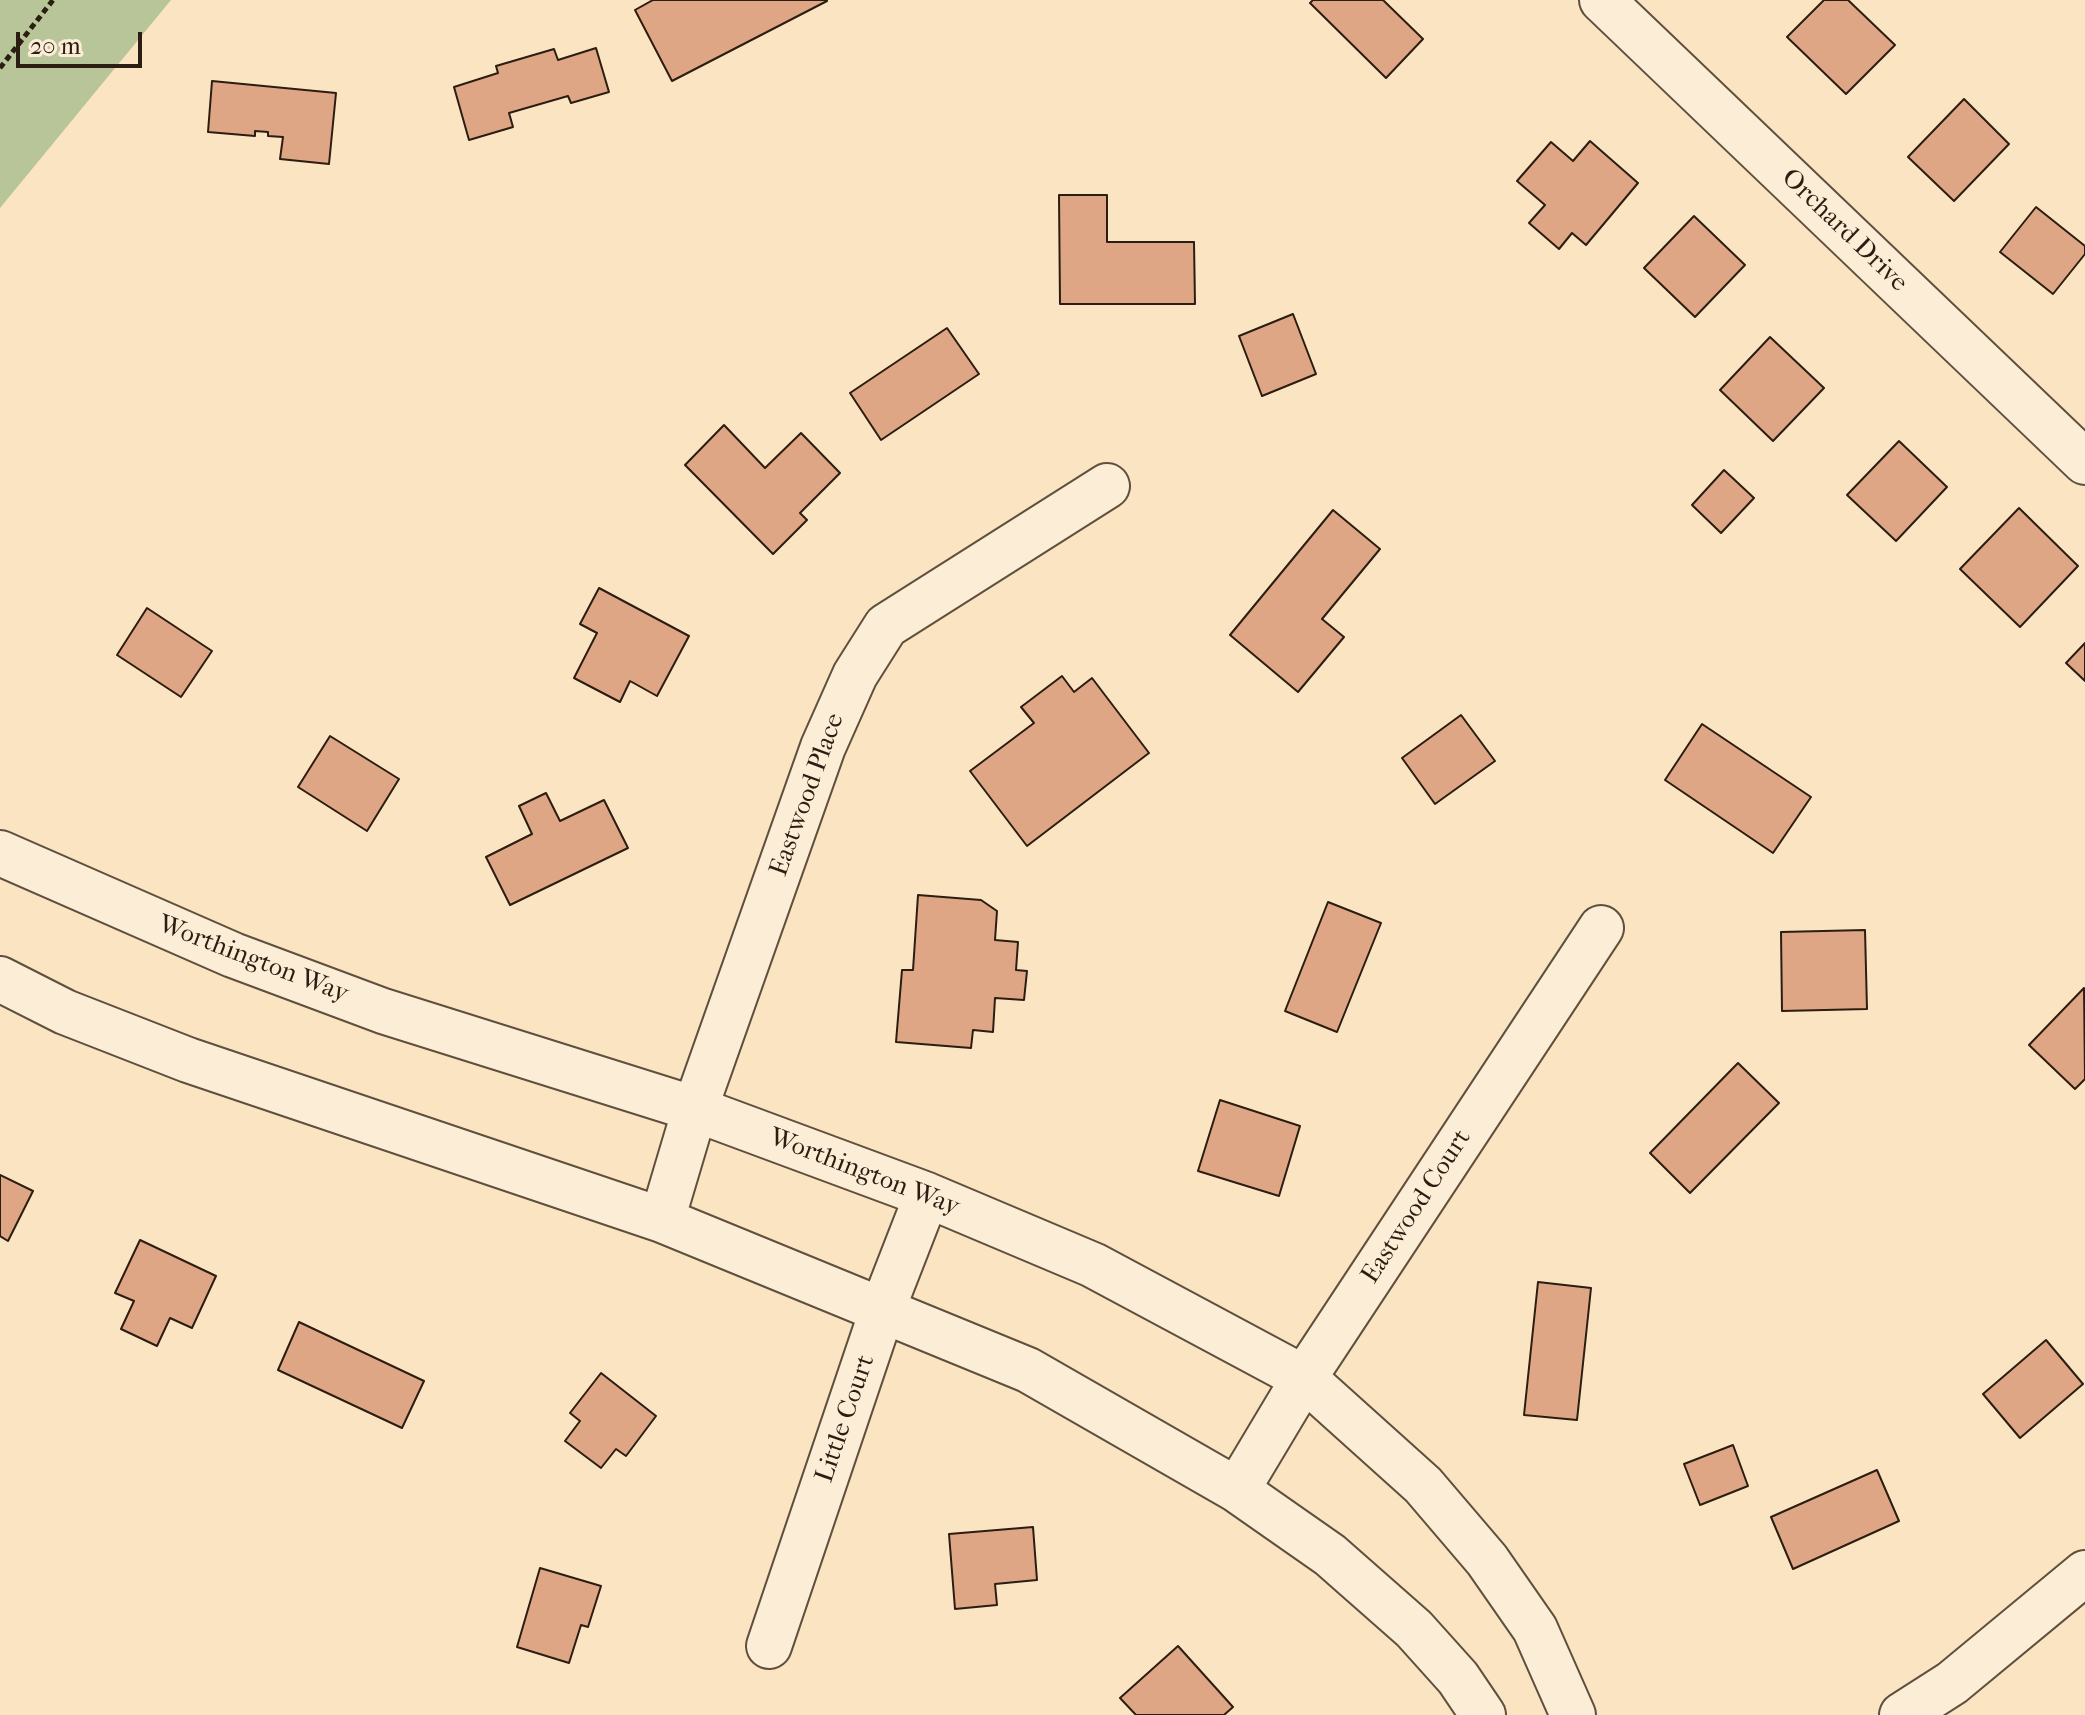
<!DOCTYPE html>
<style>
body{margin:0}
#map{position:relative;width:2085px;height:1715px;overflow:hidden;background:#fbe4c1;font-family:"IM FELL French Canon",serif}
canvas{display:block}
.scale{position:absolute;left:16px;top:32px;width:126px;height:36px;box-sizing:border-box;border:4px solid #2b1d11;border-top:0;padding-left:10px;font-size:24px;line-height:28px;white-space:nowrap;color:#2b1d11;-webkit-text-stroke:6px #fcedd7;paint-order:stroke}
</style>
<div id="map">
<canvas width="2085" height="1715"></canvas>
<div class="scale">20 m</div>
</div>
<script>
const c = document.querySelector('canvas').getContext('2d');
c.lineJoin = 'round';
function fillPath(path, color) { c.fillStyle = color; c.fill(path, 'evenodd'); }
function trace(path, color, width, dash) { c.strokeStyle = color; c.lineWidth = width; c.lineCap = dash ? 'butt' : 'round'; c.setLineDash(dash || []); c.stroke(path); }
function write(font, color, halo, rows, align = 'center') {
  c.font = font + ' "IM FELL French Canon",serif'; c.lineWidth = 8; c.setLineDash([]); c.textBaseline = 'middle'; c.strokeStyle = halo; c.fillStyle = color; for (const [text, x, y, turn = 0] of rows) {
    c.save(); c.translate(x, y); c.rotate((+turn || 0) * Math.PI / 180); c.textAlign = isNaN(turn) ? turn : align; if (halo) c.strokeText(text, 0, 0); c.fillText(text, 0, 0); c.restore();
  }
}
const green = new Path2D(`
 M0,0H171L0,208Z`);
const building = new Path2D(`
 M653,0H827V1L672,81L635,10Z
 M1313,0H1383L1423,39L1386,78L1310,3Z
 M1824,0H1848L1895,45L1846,94L1787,37Z
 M596,48L609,92L571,103L568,96L509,113L513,127L469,140L454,87L498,73L496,66L554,49L558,60Z
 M212,81L336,93L329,164L280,159L283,137L268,136V132L255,131V136L208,132Z
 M1964,99L2009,144L1954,201L1908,157Z
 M1590,141L1638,183L1586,245L1572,233L1559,249L1529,223L1545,205L1517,181L1551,142L1573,161Z
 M1059,195H1107V242H1194L1195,304H1060Z
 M2036,207L2085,246V254L2053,294L2000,252Z
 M1694,216L1745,265L1695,317L1644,268Z
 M1293,314L1316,374L1262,396L1239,336Z
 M947,328L979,374L881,440L850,393Z
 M1770,337L1824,388L1773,441L1720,390Z
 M724,425L765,468L801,433L840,473L800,513L807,520L773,554L685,465Z
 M1899,441L1947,487L1896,541L1847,495Z
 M1724,470L1754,498L1721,533L1692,505Z
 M2019,508L2078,566L2020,627L1960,569Z
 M1333,510L1380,549L1322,619L1344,637L1298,692L1230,635Z
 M599,588L689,636L657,696L630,681L620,702L574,678L597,633L580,624Z
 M147,608L212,651L181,697L117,655Z
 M2085,643V681L2066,663Z
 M1062,676L1074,692L1092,678L1149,753L1027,846L970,771L1034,723L1021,707Z
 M1461,715L1495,761L1435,804L1402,758Z
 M1702,724L1811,797L1773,853L1665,780Z
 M330,736L399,779L367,831L298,787Z
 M546,793L560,821L604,800L628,848L510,905L486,857L532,834L519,806Z
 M918,895L981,900L997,911L995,940L1018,942L1016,970L1027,971L1024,1000L995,998L993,1032L973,1030L971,1048L896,1042L902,970H913Z
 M1328,902L1381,923L1337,1032L1285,1011Z
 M1865,930L1867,1009L1782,1011L1781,932Z
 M2084,988L2085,1079L2075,1089L2029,1045Z
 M1738,1063L1779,1103L1690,1193L1650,1153Z
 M1220,1100L1300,1126L1279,1196L1198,1171Z
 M0,1175L33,1191L8,1241L0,1236Z
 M140,1240L216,1276L192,1328L170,1318L157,1346L121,1329L134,1301L115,1293Z
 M1538,1282L1591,1288L1577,1420L1524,1415Z
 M299,1322L424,1381L402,1428L278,1370Z
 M2046,1340L2083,1384L2020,1438L1983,1394Z
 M601,1373L656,1416L626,1456L616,1449L601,1468L565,1441L580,1421L570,1413Z
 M1733,1445L1748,1486L1700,1505L1684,1464Z
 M1877,1470L1899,1521L1793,1569L1771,1517Z
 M1033,1527L1037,1580L995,1584L997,1605L955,1609L949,1534Z
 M540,1568L601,1586L588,1627L581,1625L569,1663L517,1647Z
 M1178,1646L1233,1707L1224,1715H1136L1120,1698Z`);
const path = new Path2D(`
 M0,68L53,0`);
const minor = new Path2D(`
 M1602,0L2085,462
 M0,853L233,955L383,1011L695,1109L927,1195L1093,1265L1304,1378L1423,1485L1487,1560L1535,1629L1573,1715
 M0,979L65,1012L188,1060L662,1220L1028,1370L1237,1490L1330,1555L1414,1629L1458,1678L1483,1715
 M662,1220L695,1109L823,747L855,675L886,626L1107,486
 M1237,1490L1304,1378L1601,928
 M769,1646L883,1308L927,1195
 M1902,1715L1952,1683L2085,1573`);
const streetNames = [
 ["Orchard Drive",1844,231,44],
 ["Eastwood Place",808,795,-70],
 ["Worthington Way",253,960,21],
 ["Worthington Way",864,1173,21],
 ["Eastwood Court",1417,1207,-57],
 ["Little Court",846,1419,-71]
];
fillPath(green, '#b8c598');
fillPath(building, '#dfa685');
trace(building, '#2b1d11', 2);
trace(minor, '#5f4f3d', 48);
trace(path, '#2b1d11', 5, [6, 4]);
trace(minor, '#fcedd7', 44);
write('26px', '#2b1d11', '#fcedd7', streetNames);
</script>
